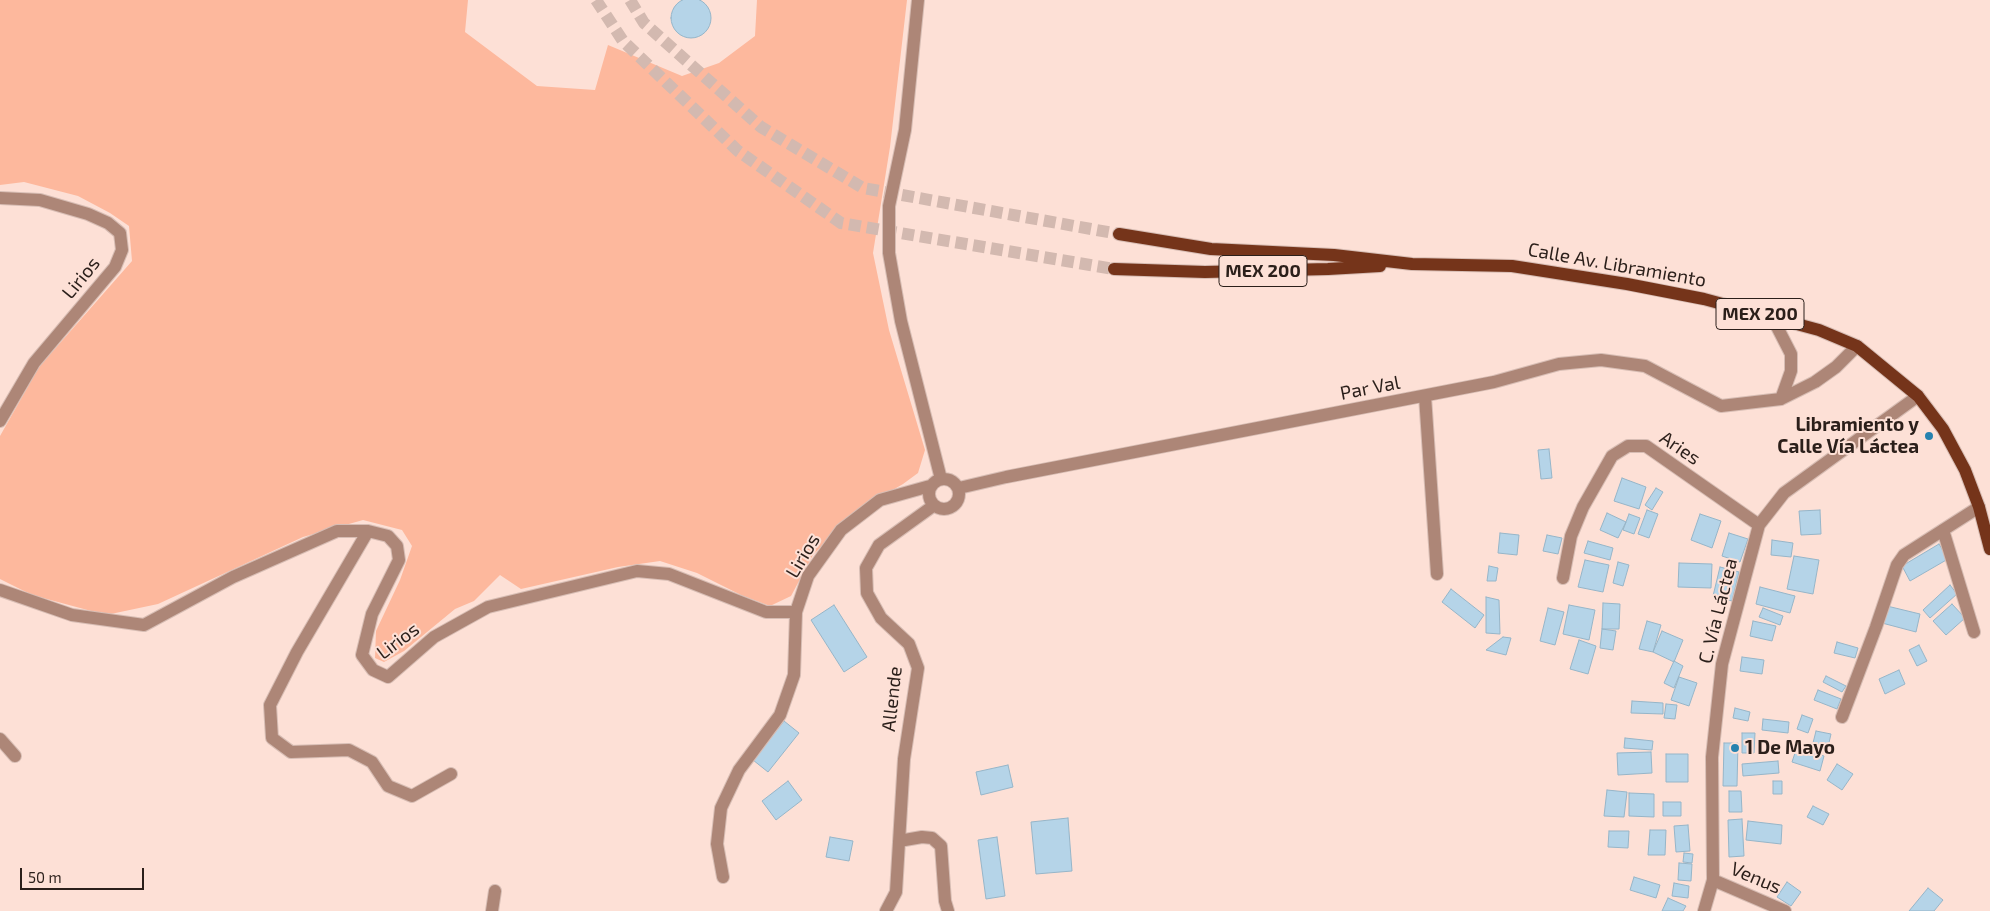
<!DOCTYPE html>
<meta charset="utf-8">
<style>
body{margin:0}
#map{position:relative;width:1990px;height:911px;overflow:hidden;background:#fde0d6;font-family:"Exo 2",sans-serif}
canvas{display:block}
.scale{position:absolute;left:20px;top:868px;width:124px;height:22px;box-sizing:border-box;border:2px solid #2b1f1a;border-top:0;padding-left:6px;font-size:15px;line-height:18px;white-space:nowrap;color:#2b1f1a;-webkit-text-stroke:4px #fde0d6;paint-order:stroke}
</style>
<div id="map">
<canvas width="1990" height="911"></canvas>
<div class="scale">50 m</div>
</div>
<script>
const ctx = document.querySelector('canvas').getContext('2d');
ctx.lineJoin = 'round';
function fillPath(path, color) { ctx.fillStyle = color; ctx.fill(path, 'evenodd'); }
const shape = rows => new Path2D(rows.map(r => 'M' + r).join(''));
function trace(path, color, width, dash) { ctx.strokeStyle = color; ctx.lineWidth = width; ctx.lineCap = dash ? 'butt' : 'round'; ctx.setLineDash(dash || []); ctx.stroke(path); }
function write(font, color, halo, rows, align = 'center') {
  ctx.font = font + ' "Exo 2",sans-serif'; ctx.lineWidth = 4; ctx.setLineDash([]); ctx.textBaseline = 'middle'; ctx.strokeStyle = halo; ctx.fillStyle = color; for (const [text, x, y, turn = 0] of rows) {
    ctx.save(); ctx.translate(x, y); ctx.rotate((+turn || 0) * Math.PI / 180); ctx.textAlign = isNaN(turn) ? turn : align; if (halo) ctx.strokeText(text, 0, 0); ctx.fillText(text, 0, 0); ctx.restore();
  }
}
fillPath(shape([
 [0,0,468,0,465,32,537,86,595,90,608,45,682,76,719,63,755,36,757,0,907,0,890,147,873,253,889,330,925,450,918,473,903,484,855,512,813,555,791,596,770,606,741,595,697,573,660,561,618,567,521,589,500,575,474,601,455,609,404,651,384,662,375,658,376,631,400,580,412,546,402,530,363,520,303,537,158,604,106,615,32,595,0,579,0,436,39,367,132,261,129,226,110,213,78,196,24,182,0,185]
]), '#fdb89d');
const building = shape([
 '671 18a20 20 0 1 1 40 0a20 20 0 1 1-40 0Z',
 [1549,449,1552,478,1541,479,1538,450,1549,449],
 [1622,478,1646,487,1639,509,1614,501,1622,478],
 [1656,488,1663,492,1652,510,1645,505,1656,488],
 [1647,510,1658,514,1649,538,1638,534,1647,510],
 [1820,510,1821,534,1801,535,1799,511,1820,510],
 [1607,513,1626,522,1618,538,1600,530,1607,513],
 [1629,514,1640,518,1634,534,1623,530,1629,514],
 [1700,514,1721,521,1712,548,1691,540,1700,514],
 [1500,533,1519,535,1517,555,1498,553,1500,533],
 [1729,533,1748,539,1740,562,1722,556,1729,533],
 [1547,535,1562,538,1558,554,1543,551,1547,535],
 [1772,540,1793,543,1791,557,1771,555,1772,540],
 [1588,541,1613,548,1610,560,1584,553,1588,541],
 [1939,544,1948,559,1910,581,1902,566,1939,544],
 [1794,556,1819,560,1813,594,1787,589,1794,556],
 [1585,560,1609,565,1603,592,1578,587,1585,560],
 [1618,562,1629,565,1623,586,1613,583,1618,562],
 [1679,563,1712,564,1711,588,1678,587,1679,563],
 [1489,566,1498,568,1496,581,1487,581,1489,566],
 [1720,567,1739,572,1732,601,1713,596,1720,567],
 [1950,585,1957,594,1930,618,1923,610,1950,585],
 [1760,587,1795,596,1790,613,1756,604,1760,587],
 [1451,589,1484,615,1475,628,1442,602,1451,589],
 [1486,597,1499,600,1500,634,1486,633,1486,597],
 [1603,603,1620,604,1619,629,1602,629,1603,603],
 [1952,604,1965,618,1946,635,1933,621,1952,604],
 [834,605,867,657,844,672,811,620,834,605],
 [1569,605,1595,610,1589,640,1563,634,1569,605],
 [1887,606,1920,614,1916,632,1882,623,1887,606],
 [1548,608,1564,612,1555,645,1540,641,1548,608],
 [1763,608,1783,616,1780,625,1759,617,1763,608],
 [1647,621,1661,625,1653,652,1639,649,1647,621],
 [1753,621,1776,626,1772,641,1750,636,1753,621],
 [1602,629,1616,631,1613,650,1600,648,1602,629],
 [1662,631,1683,640,1674,662,1653,652,1662,631],
 [1503,637,1511,638,1506,655,1486,650,1503,637],
 [1579,640,1596,646,1588,674,1570,669,1579,640],
 [1837,642,1858,648,1855,658,1834,653,1837,642],
 [1919,645,1927,661,1917,666,1909,650,1919,645],
 [1742,657,1764,660,1762,674,1740,671,1742,657],
 [1674,661,1683,666,1674,688,1664,683,1674,661],
 [1899,670,1905,684,1885,694,1879,679,1899,670],
 [1826,676,1846,686,1842,692,1823,682,1826,676],
 [1679,677,1697,683,1689,706,1671,700,1679,677],
 [1818,690,1841,699,1837,709,1814,700,1818,690],
 [1632,701,1663,703,1663,714,1631,713,1632,701],
 [1666,704,1677,705,1675,719,1664,718,1666,704],
 [1735,708,1750,712,1748,721,1733,718,1735,708],
 [1802,715,1813,719,1808,733,1797,729,1802,715],
 [1763,719,1789,722,1788,733,1762,730,1763,719],
 [784,721,799,733,768,772,753,760,784,721],
 [1816,731,1831,734,1828,747,1813,743,1816,731],
 [1742,733,1755,733,1754,753,1742,753,1742,733],
 [1625,738,1653,741,1652,750,1624,748,1625,738],
 [1724,743,1738,743,1737,786,1723,786,1724,743],
 [1797,747,1824,756,1820,771,1792,762,1797,747],
 [1651,752,1652,773,1618,775,1617,753,1651,752],
 [1666,754,1688,754,1688,782,1666,782,1666,754],
 [1778,761,1779,773,1743,776,1742,764,1778,761],
 [1837,764,1853,774,1842,790,1827,780,1837,764],
 [1008,765,1013,787,981,795,976,772,1008,765],
 [788,781,802,800,776,820,762,801,788,781],
 [1773,781,1782,781,1782,794,1773,794,1773,781],
 [1607,790,1627,792,1624,817,1604,816,1607,790],
 [1729,791,1741,791,1742,812,1729,812,1729,791],
 [1629,793,1654,794,1654,817,1629,816,1629,793],
 [1663,802,1681,802,1681,816,1663,816,1663,802],
 [1813,806,1829,814,1823,825,1807,817,1813,806],
 [1068,818,1072,871,1036,874,1031,822,1068,818],
 [1742,819,1744,856,1729,857,1728,820,1742,819],
 [1748,821,1782,825,1781,844,1746,840,1748,821],
 [1688,825,1690,851,1676,852,1674,826,1688,825],
 [1650,830,1666,830,1665,855,1648,855,1650,830],
 [1609,831,1629,831,1628,848,1608,847,1609,831],
 [830,837,853,841,849,861,826,857,830,837],
 [997,837,1005,896,986,899,978,840,997,837],
 [1684,853,1693,854,1692,863,1683,862,1684,853],
 [1679,863,1692,864,1691,881,1678,880,1679,863],
 [1634,877,1660,885,1656,898,1630,890,1634,877],
 [1787,882,1801,892,1791,906,1777,897,1787,882],
 [1674,883,1689,886,1688,898,1672,896,1674,883],
 [1928,888,1943,900,1934,911,1909,911,1928,888],
 [1668,898,1686,906,1683,911,1662,911,1668,898]
]);
fillPath(building, '#b5d4e8');
trace(building, '#96b5c8', 1);
trace(shape([
 [596,0,623,41,738,151,841,223,1114,269],
 [630,0,644,23,761,127,863,188,1119,234]
]), '#d3b9b0', 12, [12, 6]);
const minor = shape([
 [918,0,905,130,889,206,889,253,901,321,941,479],
 [0,198,40,200,88,214,108,223,120,233,122,250,115,267,34,363,0,421],
 [1772,317,1791,354,1791,371,1781,399],
 [1425,396,1437,574],
 '929 494a15 15 0 1 1 30 0a15 15 0 1 1-30 0Z',
 [959,488,1006,477,1494,382,1559,364,1601,360,1645,366,1721,406,1781,399,1815,382,1836,367,1857,346],
 [1943,530,1974,632],
 [368,531,297,652,270,705,272,738,291,752,349,750,372,762,388,786,412,796,451,774],
 [1563,578,1571,536,1583,507,1612,456,1628,446,1646,446,1759,525],
 [0,590,72,615,144,625,233,577,337,531,368,531,388,536,397,546,399,560,372,614,362,655,373,670,388,677,434,637,488,607,637,571,669,574,766,612,796,612,808,576,841,530,880,500,930,486],
 [1842,717,1876,627,1897,565,1904,555,1979,507],
 [0,739,15,756],
 [899,841,922,837,932,838,941,846,945,901,948,911],
 [723,877,717,844,721,808,739,770,780,715,794,675,796,612],
 [1713,880,1785,911],
 [492,911,495,891],
 [886,911,896,892,904,759,918,668,909,644,881,618,867,593,866,568,879,545,933,506],
 [1704,911,1713,880,1712,757,1722,664,1759,525,1784,493,1918,396]
]);
const major = shape([
 [1119,234,1211,249,1334,255,1412,264,1512,266,1627,284,1704,299,1819,330,1857,346,1918,396,1943,429,1965,470,1979,507,1990,549],
 [1114,269,1205,272,1328,269,1380,266]
]);
trace(minor, '#d7bdb4', 14);
trace(major, '#d7bdb4', 14);
trace(minor, '#ad8677', 12);
trace(major, '#75341a', 12);
for (const [x, y, r, color] of [
 [1929,436,5,"#2682af"],
 [1735,748,5,"#2682af"]
]) { const dot = new Path2D(); dot.arc(x, y, r, 0, 2 * Math.PI); ctx.fillStyle = color; ctx.fill(dot); trace(dot, '#fde0d6', 2); }
for (const [x, y, w] of [
 [1263,271,88],
 [1760,314,88]
]) { const box = new Path2D(); box.roundRect(x - w / 2, y - 15.5, w, 31, 4); ctx.fillStyle = '#fde0d6'; ctx.fill(box); trace(box, '#2b1f1a', 1); }
write('bold 18px', '#2b1f1a', null, [
 ["MEX 200",1263,271],
 ["MEX 200",1760,314]
]);
write('19px', '#2b1f1a', '#fde0d6', [
 ["Calle Av. Libramiento",1617,265,10],
 ["Lirios",81,278,-51],
 ["Par Val",1370,388,-11],
 ["Aries",1680,448,34],
 ["Lirios",803,556,-59],
 ["C. Vía Láctea",1718,611,-76],
 ["Lirios",398,641,-37],
 ["Allende",892,699,-84],
 ["Venus",1756,878,23]
]);
write('bold 19px', '#2b1f1a', '#fde0d6', [
 ["Libramiento y",1919,425],
 ["Calle Vía Láctea",1919,447],
 ["1 De Mayo",1745,748,"left"]
], 'right');
</script>
